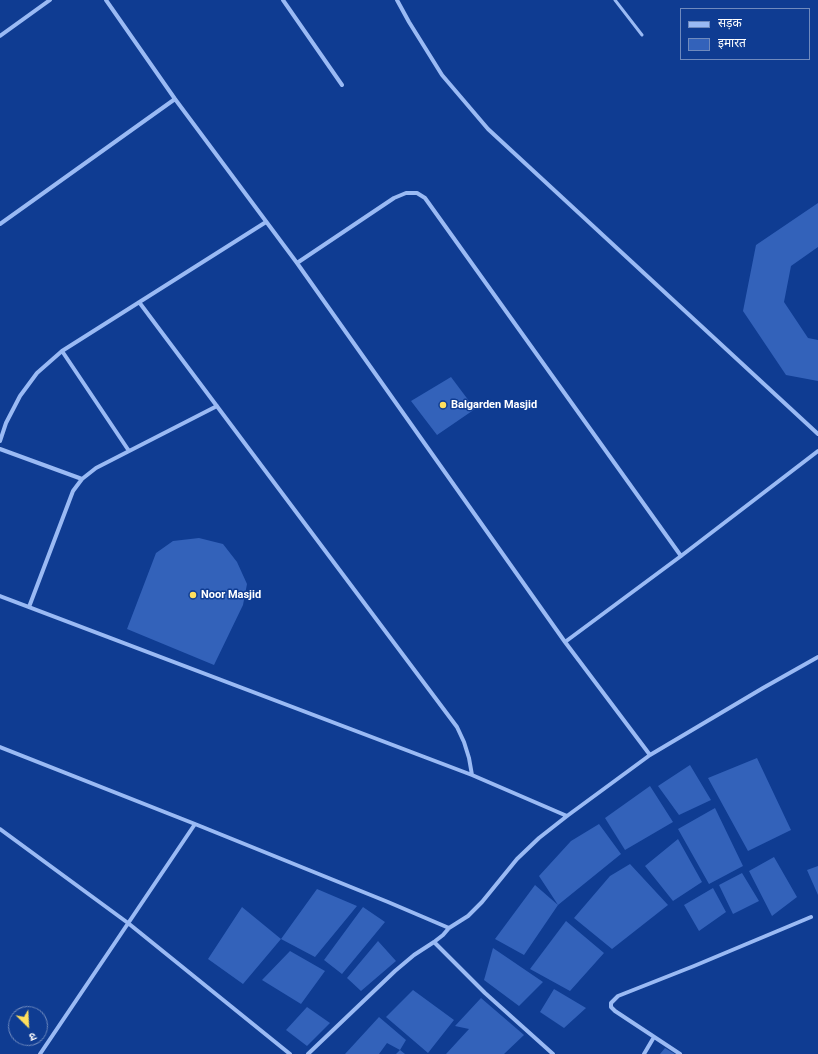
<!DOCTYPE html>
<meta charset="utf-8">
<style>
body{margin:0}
#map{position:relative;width:818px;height:1054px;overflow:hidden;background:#0f3c92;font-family:Roboto,"Noto Sans Devanagari",sans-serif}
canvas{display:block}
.legend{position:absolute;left:680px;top:8px;width:130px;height:52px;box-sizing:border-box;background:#0f3c92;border:1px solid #6f8abe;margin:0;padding:5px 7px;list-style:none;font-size:12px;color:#fff}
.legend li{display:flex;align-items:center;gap:8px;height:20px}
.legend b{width:20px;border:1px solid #6f8abe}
.north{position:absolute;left:8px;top:1006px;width:40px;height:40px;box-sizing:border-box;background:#0f3c92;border:1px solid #6f8abe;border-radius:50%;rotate:156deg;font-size:11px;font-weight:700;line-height:16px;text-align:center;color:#fff}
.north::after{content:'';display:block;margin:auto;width:14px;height:18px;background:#ffdf5d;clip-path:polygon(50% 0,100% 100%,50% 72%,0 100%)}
</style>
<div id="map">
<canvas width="818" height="1054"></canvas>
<ul class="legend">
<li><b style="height:5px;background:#9abaf4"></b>सड़क</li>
<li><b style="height:11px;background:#3362ba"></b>इमारत</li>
</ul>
<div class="north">उ</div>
</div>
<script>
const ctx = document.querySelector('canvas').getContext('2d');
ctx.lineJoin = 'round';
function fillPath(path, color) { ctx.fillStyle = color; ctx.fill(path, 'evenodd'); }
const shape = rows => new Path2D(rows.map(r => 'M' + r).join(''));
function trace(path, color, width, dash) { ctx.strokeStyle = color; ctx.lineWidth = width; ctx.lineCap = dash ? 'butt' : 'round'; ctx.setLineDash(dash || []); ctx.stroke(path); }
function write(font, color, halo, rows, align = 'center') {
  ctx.font = font + ' Roboto,sans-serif'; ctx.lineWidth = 3; ctx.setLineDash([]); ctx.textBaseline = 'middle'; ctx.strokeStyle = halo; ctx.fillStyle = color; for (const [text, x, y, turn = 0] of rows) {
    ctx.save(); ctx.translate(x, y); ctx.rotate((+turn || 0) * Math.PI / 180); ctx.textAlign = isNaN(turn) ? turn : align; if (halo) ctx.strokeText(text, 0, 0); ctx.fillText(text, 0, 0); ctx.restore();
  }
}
fillPath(shape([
 [818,203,818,247,791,266,784,302,808,338,818,340,818,381,786,375,743,311,756,245],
 [451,377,475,409,437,435,411,401],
 [199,538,223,544,237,562,247,584,243,605,214,665,127,629,156,553,173,541],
 [757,758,791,830,748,851,708,778],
 [690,765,711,800,679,815,658,786],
 [650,786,673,822,625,850,605,818],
 [715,808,743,866,709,884,678,829],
 [599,824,621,854,558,905,524,955,495,939,535,885,558,905,539,876,571,841],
 [678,839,702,882,673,901,645,866],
 [774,857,797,897,772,916,749,871],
 [630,864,668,905,612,949,574,918,610,876],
 [818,866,818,895,807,870],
 [742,873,759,901,733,914,719,885],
 [713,888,726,912,699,931,684,905],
 [317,889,357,906,315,957,281,939],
 [242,907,281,939,243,984,208,959],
 [363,907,385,922,342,974,324,960],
 [566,921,604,953,570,991,530,969],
 [378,941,396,961,361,991,347,978],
 [493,948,543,982,519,1006,484,980],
 [290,951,325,971,301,1004,262,980],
 [554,989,586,1008,564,1028,540,1012],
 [413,990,454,1020,428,1053,386,1017],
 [481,998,524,1035,504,1054,446,1054,469,1029,455,1026],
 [307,1007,330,1023,307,1046,286,1030],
 [379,1017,406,1040,400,1050,405,1054,396,1054,400,1050,387,1043,379,1054,345,1054],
 [665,1048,675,1054,660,1054]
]), '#3362ba');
trace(shape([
 [615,0,642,35]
]), '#9abaf4', 3);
trace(shape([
 [106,0,175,99,297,263,565,642,650,755],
 [283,0,342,85],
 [397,0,409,22,442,75,488,129,818,434],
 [0,36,50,0],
 [0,224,175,99],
 [297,263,394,198,406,193,417,193,425,198,681,556],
 [139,302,457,727,464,742,469,758,472,775],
 [62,351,129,451],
 [0,441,6,423,20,396,37,373,62,351,266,222],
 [0,449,82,479],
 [0,596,472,775,567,816],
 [29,607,73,491,82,479,96,468,217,406],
 [565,642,681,556,818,451],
 [0,747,195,824,388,902,449,928],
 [0,829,128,923,290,1054],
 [434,942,485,993,553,1054],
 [40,1054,195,824],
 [308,1054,395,971,414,955,434,942,443,935,449,928,468,916,482,902,517,859,539,838,567,816,650,755,763,688,818,657],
 [644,1054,654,1037],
 [680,1054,615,1011,611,1007,611,1003,618,996,694,966,811,917]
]), '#9abaf4', 4);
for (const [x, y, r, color] of [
 [443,405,4,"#ffdf5d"],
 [193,595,4,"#ffdf5d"]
]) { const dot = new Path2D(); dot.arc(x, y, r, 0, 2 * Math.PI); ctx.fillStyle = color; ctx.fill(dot); trace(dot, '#0f3c92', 1.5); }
write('bold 11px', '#fff', '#0f3c92', [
 ["Balgarden Masjid",451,405],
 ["Noor Masjid",201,595]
], 'left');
</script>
